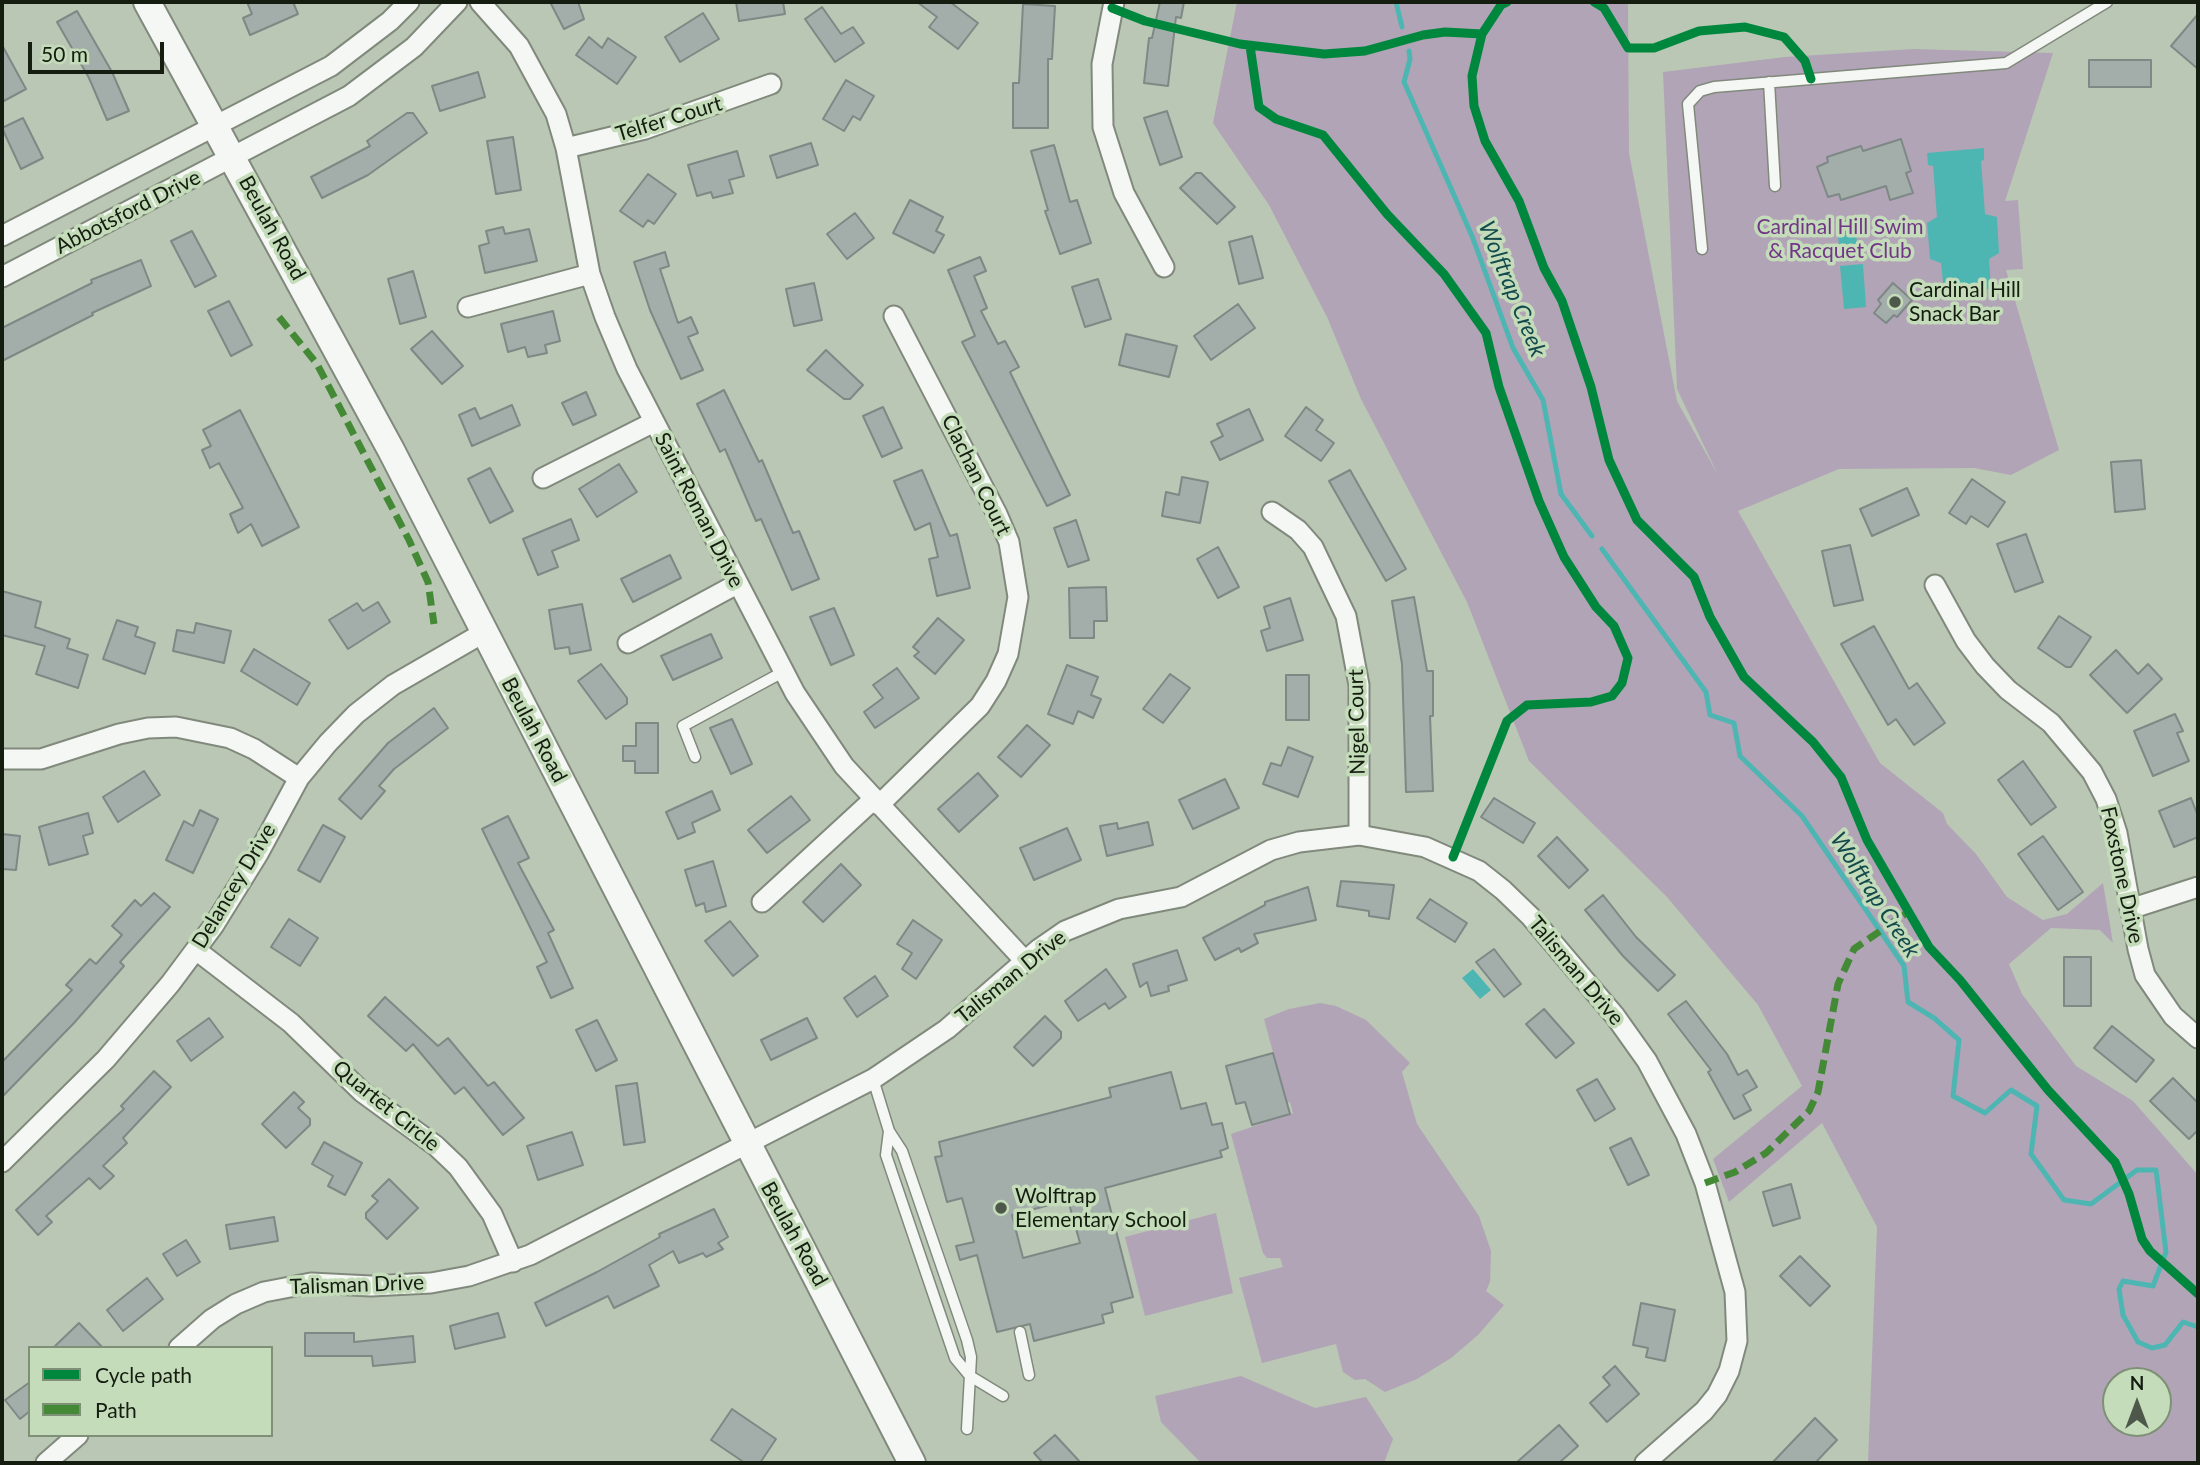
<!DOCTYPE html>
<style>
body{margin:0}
#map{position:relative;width:2200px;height:1465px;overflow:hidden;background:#bac7b5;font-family:Lato,sans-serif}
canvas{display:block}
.frame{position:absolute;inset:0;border:4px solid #141d10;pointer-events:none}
.legend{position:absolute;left:28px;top:1346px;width:245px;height:91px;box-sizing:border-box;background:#c4dcb9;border:2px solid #7e9075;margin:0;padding:9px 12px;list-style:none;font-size:21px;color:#141d10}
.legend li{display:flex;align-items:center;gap:14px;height:35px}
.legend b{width:35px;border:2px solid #7e9075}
.north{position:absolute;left:2102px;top:1367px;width:70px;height:70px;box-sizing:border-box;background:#c4dcb9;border:2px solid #7e9075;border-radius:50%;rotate:0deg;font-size:19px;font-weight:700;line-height:28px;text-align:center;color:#141d10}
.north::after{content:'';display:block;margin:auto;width:24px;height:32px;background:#4e584a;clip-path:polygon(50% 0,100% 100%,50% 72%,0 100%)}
.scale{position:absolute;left:28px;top:42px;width:136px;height:32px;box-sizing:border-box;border:4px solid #141d10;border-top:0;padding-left:9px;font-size:21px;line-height:24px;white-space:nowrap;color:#141d10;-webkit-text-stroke:5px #c4dcb9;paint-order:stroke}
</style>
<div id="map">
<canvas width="2200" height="1465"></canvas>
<div class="frame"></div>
<ul class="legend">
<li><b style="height:9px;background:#00873e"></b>Cycle path</li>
<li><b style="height:9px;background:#448a36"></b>Path</li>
</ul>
<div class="north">N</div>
<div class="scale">50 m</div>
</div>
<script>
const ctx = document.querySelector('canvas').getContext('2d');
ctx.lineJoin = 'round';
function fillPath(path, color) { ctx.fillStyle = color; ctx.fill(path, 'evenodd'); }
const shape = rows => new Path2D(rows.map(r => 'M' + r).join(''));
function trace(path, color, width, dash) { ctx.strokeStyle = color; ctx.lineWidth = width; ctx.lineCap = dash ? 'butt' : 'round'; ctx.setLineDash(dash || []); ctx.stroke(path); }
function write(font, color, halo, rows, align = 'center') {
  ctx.font = font + ' Lato,sans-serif'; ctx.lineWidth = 7; ctx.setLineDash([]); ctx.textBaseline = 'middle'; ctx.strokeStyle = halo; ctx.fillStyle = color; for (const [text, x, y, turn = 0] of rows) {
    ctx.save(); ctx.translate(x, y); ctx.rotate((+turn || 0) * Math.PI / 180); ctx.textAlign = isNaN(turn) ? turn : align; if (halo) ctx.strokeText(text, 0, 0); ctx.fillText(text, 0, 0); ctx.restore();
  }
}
fillPath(shape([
 [1237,2,1628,2,1629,153,1677,401,1718,475,1677,389,1663,72,1785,57,1914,49,2053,53,2005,201,2018,200,2023,269,2006,270,2059,450,2011,475,1974,468,1839,469,1738,511,1880,763,1943,813,1947,824,1976,854,2007,897,2043,920,2067,914,2103,883,2113,943,2100,930,2051,928,2009,964,2022,994,2076,1066,2133,1101,2198,1175,2198,1463,1868,1463,1877,1227,1822,1123,1729,1202,1713,1159,1802,1086,1758,1005,1667,897,1529,761,1467,602,1361,399,1327,317,1269,205,1213,123],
 [2116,1381,2158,1381,2158,1423,2116,1423],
 [1320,1003,1336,1006,1366,1020,1410,1063,1402,1072,1417,1124,1479,1216,1491,1251,1490,1282,1486,1291,1504,1305,1478,1335,1451,1358,1417,1379,1385,1392,1365,1379,1355,1380,1343,1372,1336,1344,1262,1363,1239,1278,1283,1267,1280,1258,1267,1258,1263,1253,1231,1134,1293,1113,1290,1102,1276,1106,1283,1089,1264,1019,1289,1009],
 [1216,1213,1233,1293,1145,1316,1125,1237],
 [1241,1376,1315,1408,1366,1397,1393,1439,1384,1463,1201,1463,1161,1422,1155,1396]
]), '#b1a4b6');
fillPath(shape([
 [1984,148,1984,160,1981,161,1985,214,1997,217,1999,253,1989,259,1991,289,1944,293,1941,263,1930,259,1927,223,1937,217,1933,166,1928,165,1927,153],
 [1855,219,1857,245,1839,247,1837,221],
 [1863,264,1866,307,1844,309,1840,266],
 [1473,969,1491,990,1480,999,1462,978]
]), '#4eb6b2');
trace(shape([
 [1396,2,1402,27],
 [1409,51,1410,59,1404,82,1472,236,1513,348,1543,400,1561,494,1592,536],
 [1602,549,1706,692,1710,715,1734,723,1740,756,1802,816,1904,966,1908,1002,1934,1018,1959,1040,1953,1096,1985,1113,2011,1090,2037,1106,2031,1154,2064,1200,2091,1204,2137,1170,2156,1170,2166,1252,2153,1286,2123,1281,2119,1289,2123,1315,2138,1342,2152,1348,2165,1345,2183,1322,2198,1327]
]), '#4eb6b2', 5);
const building = shape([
 [247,2,293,2,298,14,250,35,243,18,252,14,247,2],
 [550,2,578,2,584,19,564,29,550,2],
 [736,2,783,2,785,14,739,21,736,2],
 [917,2,950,2,978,23,958,49,929,27,937,17,917,2],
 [1160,2,1184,2,1181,18,1176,17,1168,86,1144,83,1149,38,1152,38,1160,2],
 [1023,4,1055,6,1052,59,1048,59,1048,128,1013,128,1013,83,1019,83,1023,4],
 [822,7,841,34,853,27,864,43,835,62,805,19,822,7],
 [77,11,112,72,129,111,107,120,89,78,57,22,77,11],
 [703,13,719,39,680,62,665,37,703,13],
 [2198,14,2198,69,2171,46,2198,14],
 [589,37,602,48,608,38,636,57,617,84,576,55,589,37],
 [2,45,26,89,2,102,2,45],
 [2089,60,2151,60,2151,87,2089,87,2089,60],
 [478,72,485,97,440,111,432,86,478,72],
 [846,80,874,96,860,120,853,116,844,131,823,119,846,80],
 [1167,111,1182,157,1160,165,1144,118,1167,111],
 [407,113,413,113,427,133,368,175,322,198,311,177,370,146,367,141,407,113],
 [23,118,43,158,21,169,2,128,23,118],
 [513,137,521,190,496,194,487,141,513,137],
 [1901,139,1911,171,1906,173,1913,193,1890,200,1886,186,1841,200,1839,194,1828,197,1817,167,1828,162,1827,157,1861,146,1863,151,1901,139],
 [811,143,818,165,777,178,770,156,811,143],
 [1054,145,1070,202,1077,200,1091,243,1060,254,1045,211,1048,210,1031,151,1054,145],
 [737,151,744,176,729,180,733,193,713,198,711,192,697,196,688,165,737,151],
 [1196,173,1201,173,1235,207,1217,224,1180,188,1196,173],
 [648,174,676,194,654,224,648,220,643,227,620,211,648,174],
 [910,200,943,217,936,231,944,235,934,253,893,233,910,200],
 [855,213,874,238,847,259,827,234,855,213],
 [503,227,505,234,529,229,537,261,485,273,479,246,489,243,486,231,503,227],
 [192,231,216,276,195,287,171,241,192,231],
 [1252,236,1263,278,1239,284,1229,242,1252,236],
 [665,252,669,266,660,269,678,323,691,317,698,333,688,337,703,370,681,379,650,310,634,262,665,252],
 [980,257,986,271,974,276,987,308,981,311,998,344,1005,341,1019,367,1010,372,1070,495,1047,506,962,342,975,336,948,270,980,257],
 [141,260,151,286,92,313,93,315,2,361,2,328,92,283,91,280,141,260],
 [413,271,426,317,400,324,388,279,413,271],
 [1098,279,1111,319,1085,327,1072,287,1098,279],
 [814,283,822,320,794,326,786,289,814,283],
 [1893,283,1912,300,1897,317,1894,315,1886,323,1874,313,1881,304,1878,300,1893,283],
 [229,301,252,345,231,356,208,311,229,301],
 [1238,304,1255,328,1211,360,1194,336,1238,304],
 [553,311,560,341,545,345,547,353,528,357,525,347,508,352,501,324,553,311],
 [432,331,463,366,442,384,411,349,432,331],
 [1126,334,1177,346,1169,377,1119,365,1126,334],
 [826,350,863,385,850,399,844,399,807,370,826,350],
 [724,390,759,462,762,460,793,533,799,531,819,579,792,590,761,519,756,521,725,449,720,452,697,404,724,390],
 [586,392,596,415,573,425,562,403,586,392],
 [512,405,520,425,472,446,459,415,475,408,480,419,512,405],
 [883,407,902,448,882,457,863,416,883,407],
 [1306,407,1323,420,1316,430,1334,443,1321,461,1285,436,1306,407],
 [1249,409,1263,440,1220,460,1211,442,1223,436,1217,424,1249,409],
 [240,410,299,527,262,546,251,524,238,533,230,514,243,508,219,463,210,468,202,450,211,446,203,430,240,410],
 [2141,460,2145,509,2115,512,2111,462,2141,460],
 [619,464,637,492,597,517,579,489,619,464],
 [490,468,513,511,490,523,468,479,490,468],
 [922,470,950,536,957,534,970,588,937,596,929,559,938,557,930,523,915,530,894,481,922,470],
 [1350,470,1406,569,1386,581,1329,481,1350,470],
 [1182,477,1208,482,1200,523,1162,516,1166,492,1179,495,1182,477],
 [1972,479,2005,502,1988,527,1971,516,1966,524,1949,513,1972,479],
 [1907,488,1919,515,1872,536,1860,509,1907,488],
 [571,519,579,540,552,551,558,567,538,575,523,539,571,519],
 [1076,520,1089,560,1068,567,1054,528,1076,520],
 [2026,534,2043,582,2015,592,1997,544,2026,534],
 [1850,545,1863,600,1834,606,1822,551,1850,545],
 [1218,547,1239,587,1218,598,1197,559,1218,547],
 [670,555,681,578,633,602,621,579,670,555],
 [1106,587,1107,621,1094,621,1094,638,1070,638,1069,588,1106,587],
 [2,591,41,602,35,627,70,639,67,648,88,655,78,688,36,674,45,646,2,635,2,591],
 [1414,597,1427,671,1433,671,1433,716,1430,716,1433,791,1406,792,1402,664,1392,601,1414,597],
 [1290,598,1303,640,1267,651,1261,631,1270,628,1264,607,1290,598],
 [378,602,390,622,348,649,329,620,357,603,363,611,378,602],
 [582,604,591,650,570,654,569,647,555,649,549,610,582,604],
 [834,608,854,655,831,665,810,617,834,608],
 [2059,616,2091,637,2071,667,2066,667,2038,648,2059,616],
 [938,618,964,640,935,674,914,656,919,652,913,647,938,618],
 [117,620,138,627,135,636,155,643,145,674,103,659,117,620],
 [196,623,231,631,224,663,173,651,177,630,194,633,196,623],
 [1874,626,1909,689,1917,683,1945,723,1914,745,1896,719,1888,725,1841,644,1874,626],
 [711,634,722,658,673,680,661,656,711,634],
 [254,649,310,683,297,705,241,671,254,649],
 [2116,650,2138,674,2148,664,2162,679,2127,713,2090,675,2116,650],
 [601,664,627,698,627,704,606,719,578,681,601,664],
 [1067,665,1098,677,1091,695,1101,699,1093,718,1078,711,1073,724,1048,714,1067,665],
 [897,668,919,698,875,728,864,712,883,698,873,685,897,668],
 [1170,674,1190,688,1163,723,1143,709,1170,674],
 [1286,675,1309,675,1309,720,1286,720,1286,675],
 [434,708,448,728,394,769,379,786,385,791,361,819,339,799,388,743,434,708],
 [2175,714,2183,731,2177,733,2189,761,2153,776,2134,731,2175,714],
 [732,719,752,764,731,774,710,728,732,719],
 [636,723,658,723,658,773,635,773,635,761,623,761,623,746,636,746,636,723],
 [1027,725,1050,745,1021,777,998,757,1027,725],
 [1288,747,1313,757,1298,797,1263,784,1271,763,1281,766,1288,747],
 [2023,761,2056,807,2031,825,1998,780,2023,761],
 [144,771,160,795,118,822,103,797,144,771],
 [978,773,998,796,959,832,938,809,978,773],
 [1225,779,1239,808,1193,829,1179,800,1225,779],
 [712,791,720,810,692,823,695,832,678,839,666,812,712,791],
 [791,796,810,820,767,853,748,830,791,796],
 [1494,798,1535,823,1523,843,1481,817,1494,798],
 [2191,798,2198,816,2198,837,2174,847,2159,811,2191,798],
 [200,810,218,819,193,873,166,860,184,821,193,826,200,810],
 [88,813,93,833,83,836,88,854,49,865,39,827,88,813],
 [508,816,529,858,518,863,554,930,548,933,573,988,551,998,537,967,547,962,482,829,508,816],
 [1148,822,1153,845,1107,856,1100,826,1117,823,1118,829,1148,822],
 [323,825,345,837,320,882,298,870,323,825],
 [1067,828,1081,860,1034,880,1020,848,1067,828],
 [2,834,20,836,16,870,2,869,2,834],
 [2043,836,2083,892,2058,910,2018,854,2043,836],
 [1557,837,1588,870,1569,888,1538,856,1557,837],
 [713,861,726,906,706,912,704,903,696,906,685,870,713,861],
 [841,864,861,885,823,922,803,902,841,864],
 [1341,881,1394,885,1389,919,1369,916,1369,911,1337,906,1341,881],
 [1308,887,1316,920,1254,934,1258,943,1241,952,1239,948,1215,960,1203,938,1265,905,1265,902,1308,887],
 [154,893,170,907,120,962,124,966,74,1023,2,1097,2,1062,72,990,66,985,90,959,96,964,122,935,112,926,135,900,141,906,154,893],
 [1603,895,1636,937,1675,975,1658,991,1623,956,1585,910,1603,895],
 [1430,899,1467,923,1455,942,1417,918,1430,899],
 [289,919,318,938,300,966,271,947,289,919],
 [913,920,942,940,916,979,902,969,912,953,897,944,913,920],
 [730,921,758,956,733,976,705,941,730,921],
 [1494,949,1521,984,1504,997,1476,962,1494,949],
 [1177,950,1187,980,1168,986,1169,991,1151,996,1147,982,1140,987,1133,964,1177,950],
 [2064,957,2091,957,2091,1006,2064,1006,2064,957],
 [1106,969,1126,997,1109,1009,1105,1003,1078,1021,1065,1001,1106,969],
 [875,976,888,996,857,1017,844,998,875,976],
 [385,997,438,1046,448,1038,488,1086,494,1082,524,1118,503,1135,464,1087,455,1094,413,1044,406,1051,368,1016,385,997],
 [1686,1001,1727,1054,1738,1075,1747,1070,1757,1087,1743,1095,1751,1110,1734,1119,1708,1072,1711,1070,1668,1014,1686,1001],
 [1544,1009,1574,1043,1556,1058,1526,1024,1544,1009],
 [1045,1016,1061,1032,1061,1038,1033,1066,1014,1047,1045,1016],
 [209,1018,223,1037,191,1061,177,1041,209,1018],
 [807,1018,817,1038,771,1060,761,1040,807,1018],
 [597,1020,617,1060,596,1071,576,1030,597,1020],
 [2112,1026,2154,1060,2136,1082,2094,1048,2112,1026],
 [1273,1053,1290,1114,1252,1125,1245,1102,1236,1104,1226,1066,1273,1053],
 [154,1071,171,1087,123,1138,127,1143,103,1166,114,1176,100,1189,89,1178,46,1216,52,1222,38,1235,16,1210,124,1109,121,1106,154,1071],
 [1171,1072,1181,1109,1206,1103,1212,1125,1222,1123,1228,1148,1220,1151,1222,1157,1105,1188,1133,1297,1111,1303,1113,1312,1102,1315,1104,1323,1034,1341,1030,1324,997,1332,977,1255,960,1260,956,1246,974,1242,962,1198,947,1202,935,1157,942,1156,939,1142,1111,1097,1109,1088,1171,1072],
 [1068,1200,1080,1243,1023,1258,1012,1215,1068,1200],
 [2173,1078,2198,1103,2198,1130,2189,1139,2150,1101,2173,1078],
 [1597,1079,1615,1109,1595,1121,1577,1090,1597,1079],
 [637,1083,645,1142,624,1145,616,1086,637,1083],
 [294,1092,304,1102,298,1108,310,1119,310,1125,286,1148,262,1124,294,1092],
 [572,1132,583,1165,538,1180,527,1146,572,1132],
 [1631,1138,1649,1175,1628,1185,1610,1148,1631,1138],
 [324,1142,362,1163,345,1195,328,1186,333,1176,312,1164,324,1142],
 [389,1179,418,1208,387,1239,366,1218,366,1213,378,1201,372,1196,389,1179],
 [1791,1184,1800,1218,1773,1226,1763,1192,1791,1184],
 [714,1209,728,1237,718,1243,723,1249,706,1257,703,1253,679,1263,673,1251,649,1265,659,1286,614,1308,608,1296,546,1326,535,1303,597,1272,660,1237,659,1234,714,1209],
 [274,1217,278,1241,230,1249,226,1225,274,1217],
 [186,1240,200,1262,177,1276,163,1254,186,1240],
 [1800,1256,1830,1286,1810,1306,1780,1276,1800,1256],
 [147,1278,163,1299,123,1331,107,1310,147,1278],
 [1641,1303,1675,1310,1665,1361,1646,1357,1648,1348,1633,1345,1641,1303],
 [498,1313,505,1337,455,1349,450,1326,498,1313],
 [79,1323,103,1348,53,1348,79,1323],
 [305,1333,354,1333,354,1342,413,1336,415,1362,373,1366,372,1356,305,1356,305,1333],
 [1615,1366,1639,1394,1607,1422,1590,1403,1610,1385,1603,1377,1615,1366],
 [30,1382,30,1411,20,1419,5,1400,30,1382],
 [732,1409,776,1439,760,1463,745,1463,711,1440,732,1409],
 [1815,1418,1837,1440,1815,1463,1772,1463,1815,1418],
 [1559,1425,1578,1446,1559,1463,1516,1463,1559,1425],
 [1055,1435,1081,1463,1043,1463,1034,1453,1055,1435]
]);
fillPath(building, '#a3aeab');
trace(building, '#7e8885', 2);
const service = shape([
 [1769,82,1775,186],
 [1702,249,1688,104,1700,91,1714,87,2006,63,2107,2],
 [695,757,683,726,783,672],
 [873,1079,889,1131,902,1151,967,1340,971,1357,967,1429],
 [889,1131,886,1155,955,1358,970,1376,1003,1396],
 [1020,1332,1029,1375]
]);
const minor = shape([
 [480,2,519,46,556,114,566,148,590,274,605,317,627,369,795,693,844,766,1025,961],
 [1114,2,1102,64,1103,127,1124,193,1164,267],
 [566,148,645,129,771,84],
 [2,236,331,66,390,21,409,2],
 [2,277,349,96,414,47,457,2],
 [468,307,590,274],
 [543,478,654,422],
 [1272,512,1298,530,1313,547,1346,616,1359,685,1359,835],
 [1935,585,1966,641,1985,666,2008,690,2051,723,2092,772,2106,799,2117,833,2138,949,2145,975,2173,1016,2198,1038],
 [628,643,737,584],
 [2,759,41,759,119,734,148,728,176,727,230,738,254,749,299,778],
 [879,805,980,706,996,681,1008,654,1018,597,1009,542,997,514,894,316],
 [762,902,874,799],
 [2130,909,2198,887],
 [196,950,291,1023,362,1092,436,1146,458,1167,492,1214,513,1262],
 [2,1162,106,1059,170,984,214,925,258,854,299,778,328,743,356,714,393,685,483,633],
 [179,1348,212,1319,236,1304,264,1292,311,1283,371,1286,431,1283,469,1276,530,1255,873,1079,947,1029,1039,949,1065,931,1119,909,1181,897,1271,850,1299,842,1359,835,1425,847,1479,871,1503,890,1531,917,1615,1016,1647,1061,1686,1134,1705,1183,1735,1292,1737,1341,1729,1371,1717,1395,1704,1411,1645,1463],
 [46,1463,78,1435]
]);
const secondary = shape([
 [147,2,391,450,912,1463]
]);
trace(service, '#80897c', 13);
trace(minor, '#80897c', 23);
trace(secondary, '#80897c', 30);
trace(service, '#f5f7f4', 10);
trace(minor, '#f5f7f4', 19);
trace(secondary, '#f5f7f4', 26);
trace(shape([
 [279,317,317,364,409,540,428,582,434,624],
 [1705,1183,1735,1172,1766,1153,1809,1111,1818,1092,1838,984,1854,949,1908,912]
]), '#448a36', 7, [14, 7]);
trace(shape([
 [1507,2,1501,5,1482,34,1472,76,1474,106,1485,141,1519,201,1544,268,1562,301,1591,387,1609,460,1637,520,1694,577,1710,617,1744,677,1813,742,1841,777,1867,840,1929,947,1960,980,2048,1090,2115,1162,2129,1194,2142,1239,2150,1251,2198,1294],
 [1594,2,1604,8,1628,48,1654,48,1699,31,1745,27,1784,37,1805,61,1811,79],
 [1112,8,1145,21,1240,44,1324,54,1365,51,1423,35,1445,32,1482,34],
 [1250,46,1259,107,1276,119,1323,135,1387,214,1444,274,1486,333,1499,387,1539,501,1564,557,1596,607,1614,626,1628,658,1622,683,1612,696,1591,702,1527,705,1507,721,1453,857]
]), '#00873e', 9);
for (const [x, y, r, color] of [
 [1895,302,7,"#4e584a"],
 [1001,1208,7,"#4e584a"]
]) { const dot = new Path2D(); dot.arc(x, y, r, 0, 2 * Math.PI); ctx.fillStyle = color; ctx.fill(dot); trace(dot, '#c4dcb9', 2.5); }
write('21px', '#141d10', '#c4dcb9', [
 ["Telfer Court",669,119,-17],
 ["Abbotsford Drive",128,212,-27],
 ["Beulah Road",272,228,61],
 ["Clachan Court",976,475,64],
 ["Saint Roman Drive",699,510,63],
 ["Nigel Court",1357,722,-91],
 ["Beulah Road",534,730,62],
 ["Foxstone Drive",2122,875,78],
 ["Delancey Drive",234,886,-59],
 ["Talisman Drive",1576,971,50],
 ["Talisman Drive",1011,977,-39],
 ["Quartet Circle",386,1106,39],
 ["Beulah Road",794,1234,61],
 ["Talisman Drive",357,1285,-2]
]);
write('21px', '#723689', '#c4dcb9', [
 ["Cardinal Hill Swim",1840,227],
 ["& Racquet Club",1840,251]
]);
write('21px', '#141d10', '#c4dcb9', [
 ["Cardinal Hill",1909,290],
 ["Snack Bar",1909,314],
 ["Wolftrap",1015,1196],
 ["Elementary School",1015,1220]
], 'left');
write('italic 23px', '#134b4c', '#c4dcb9', [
 ["Wolftrap Creek",1512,289,68],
 ["Wolftrap Creek",1875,895,57]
]);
</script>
